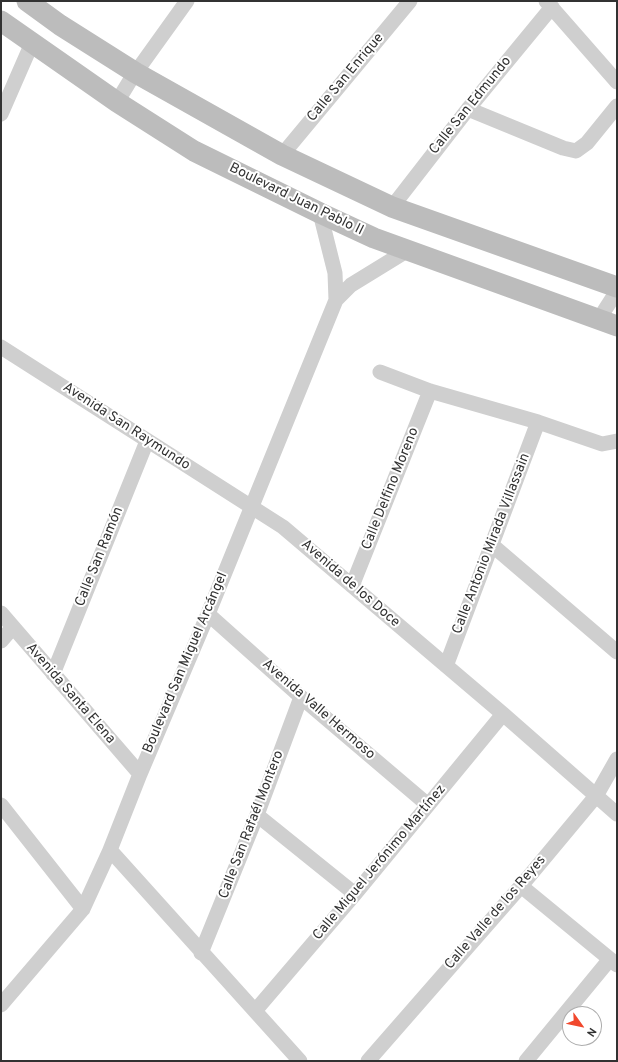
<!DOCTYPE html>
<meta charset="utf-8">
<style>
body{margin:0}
#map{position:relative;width:618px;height:1062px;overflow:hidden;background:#fff;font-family:Overpass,sans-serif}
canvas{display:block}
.frame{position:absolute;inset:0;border:2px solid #323232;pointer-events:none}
.north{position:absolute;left:562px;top:1006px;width:40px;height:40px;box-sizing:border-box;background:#fff;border:1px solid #adadad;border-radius:50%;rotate:123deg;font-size:11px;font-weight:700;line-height:16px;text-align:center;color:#323232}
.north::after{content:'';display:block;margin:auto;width:14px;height:18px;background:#f1482d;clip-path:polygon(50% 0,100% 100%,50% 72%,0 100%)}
</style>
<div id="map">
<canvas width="618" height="1062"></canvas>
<div class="frame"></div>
<div class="north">N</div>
</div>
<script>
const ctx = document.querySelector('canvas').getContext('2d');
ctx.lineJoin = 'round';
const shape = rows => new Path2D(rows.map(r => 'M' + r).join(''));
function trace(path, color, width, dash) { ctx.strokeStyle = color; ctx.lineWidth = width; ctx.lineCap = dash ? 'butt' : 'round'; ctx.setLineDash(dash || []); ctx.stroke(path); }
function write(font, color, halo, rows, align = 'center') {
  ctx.font = font + ' Overpass,sans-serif'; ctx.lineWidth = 4; ctx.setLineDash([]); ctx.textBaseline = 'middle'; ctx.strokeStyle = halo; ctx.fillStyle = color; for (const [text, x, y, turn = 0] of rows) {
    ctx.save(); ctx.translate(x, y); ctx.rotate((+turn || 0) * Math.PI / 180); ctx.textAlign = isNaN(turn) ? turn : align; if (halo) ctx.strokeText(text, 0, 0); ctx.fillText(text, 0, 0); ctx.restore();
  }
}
trace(shape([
 [546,1,617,82],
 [117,102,131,79,187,1],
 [468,109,563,148,576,151,587,143,617,106],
 [1,114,32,43],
 [282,155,410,1],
 [392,207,468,109,552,7],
 [320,213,335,273,336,300],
 [599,319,617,291],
 [1,347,283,527,503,714,617,814],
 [380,372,430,391,538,422,602,444,617,441],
 [492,545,617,652],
 [352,586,430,391],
 [1,613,140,774],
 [208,614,301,697,428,805],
 [1,641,13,627],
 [446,666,538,422],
 [53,674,147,441],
 [1,805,83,909],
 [257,815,355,894],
 [110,850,300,1061],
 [521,886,617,965],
 [201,953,257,815,301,697],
 [1,1005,83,909,110,850,140,774,208,614,336,300,351,285,408,250],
 [255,1011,355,894,503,714],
 [368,1061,521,886,596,796,617,759],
 [526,1061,610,959]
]), '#cfcfcf', 15);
trace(shape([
 [27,1,60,25,136,73,282,155,392,207,617,287],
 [1,21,117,102,194,151,320,213,374,238,617,326]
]), '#bcbcbc', 21);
write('14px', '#323232', '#fff', [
 ["Calle San Enrique",346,78,-50],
 ["Calle San Edmundo",471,106,-51],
 ["Boulevard Juan Pablo II",296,200,26],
 ["Avenida San Raymundo",126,427,33],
 ["Calle Delfino Moreno",391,489,-68],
 ["Calle Antonio Mirada Villassain",492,544,-69],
 ["Calle San Ramón",100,557,-68],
 ["Avenida de los Doce",350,584,41],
 ["Boulevard San Miguel Arcángel",186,663,-67],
 ["Avenida Santa Elena",70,694,49],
 ["Avenida Valle Hermoso",318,710,41],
 ["Calle San Rafaél Montero",252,825,-69],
 ["Calle Miguel Jerónimo Martínez",380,863,-50],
 ["Calle Valle de los Reyes",496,913,-49]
]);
</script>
